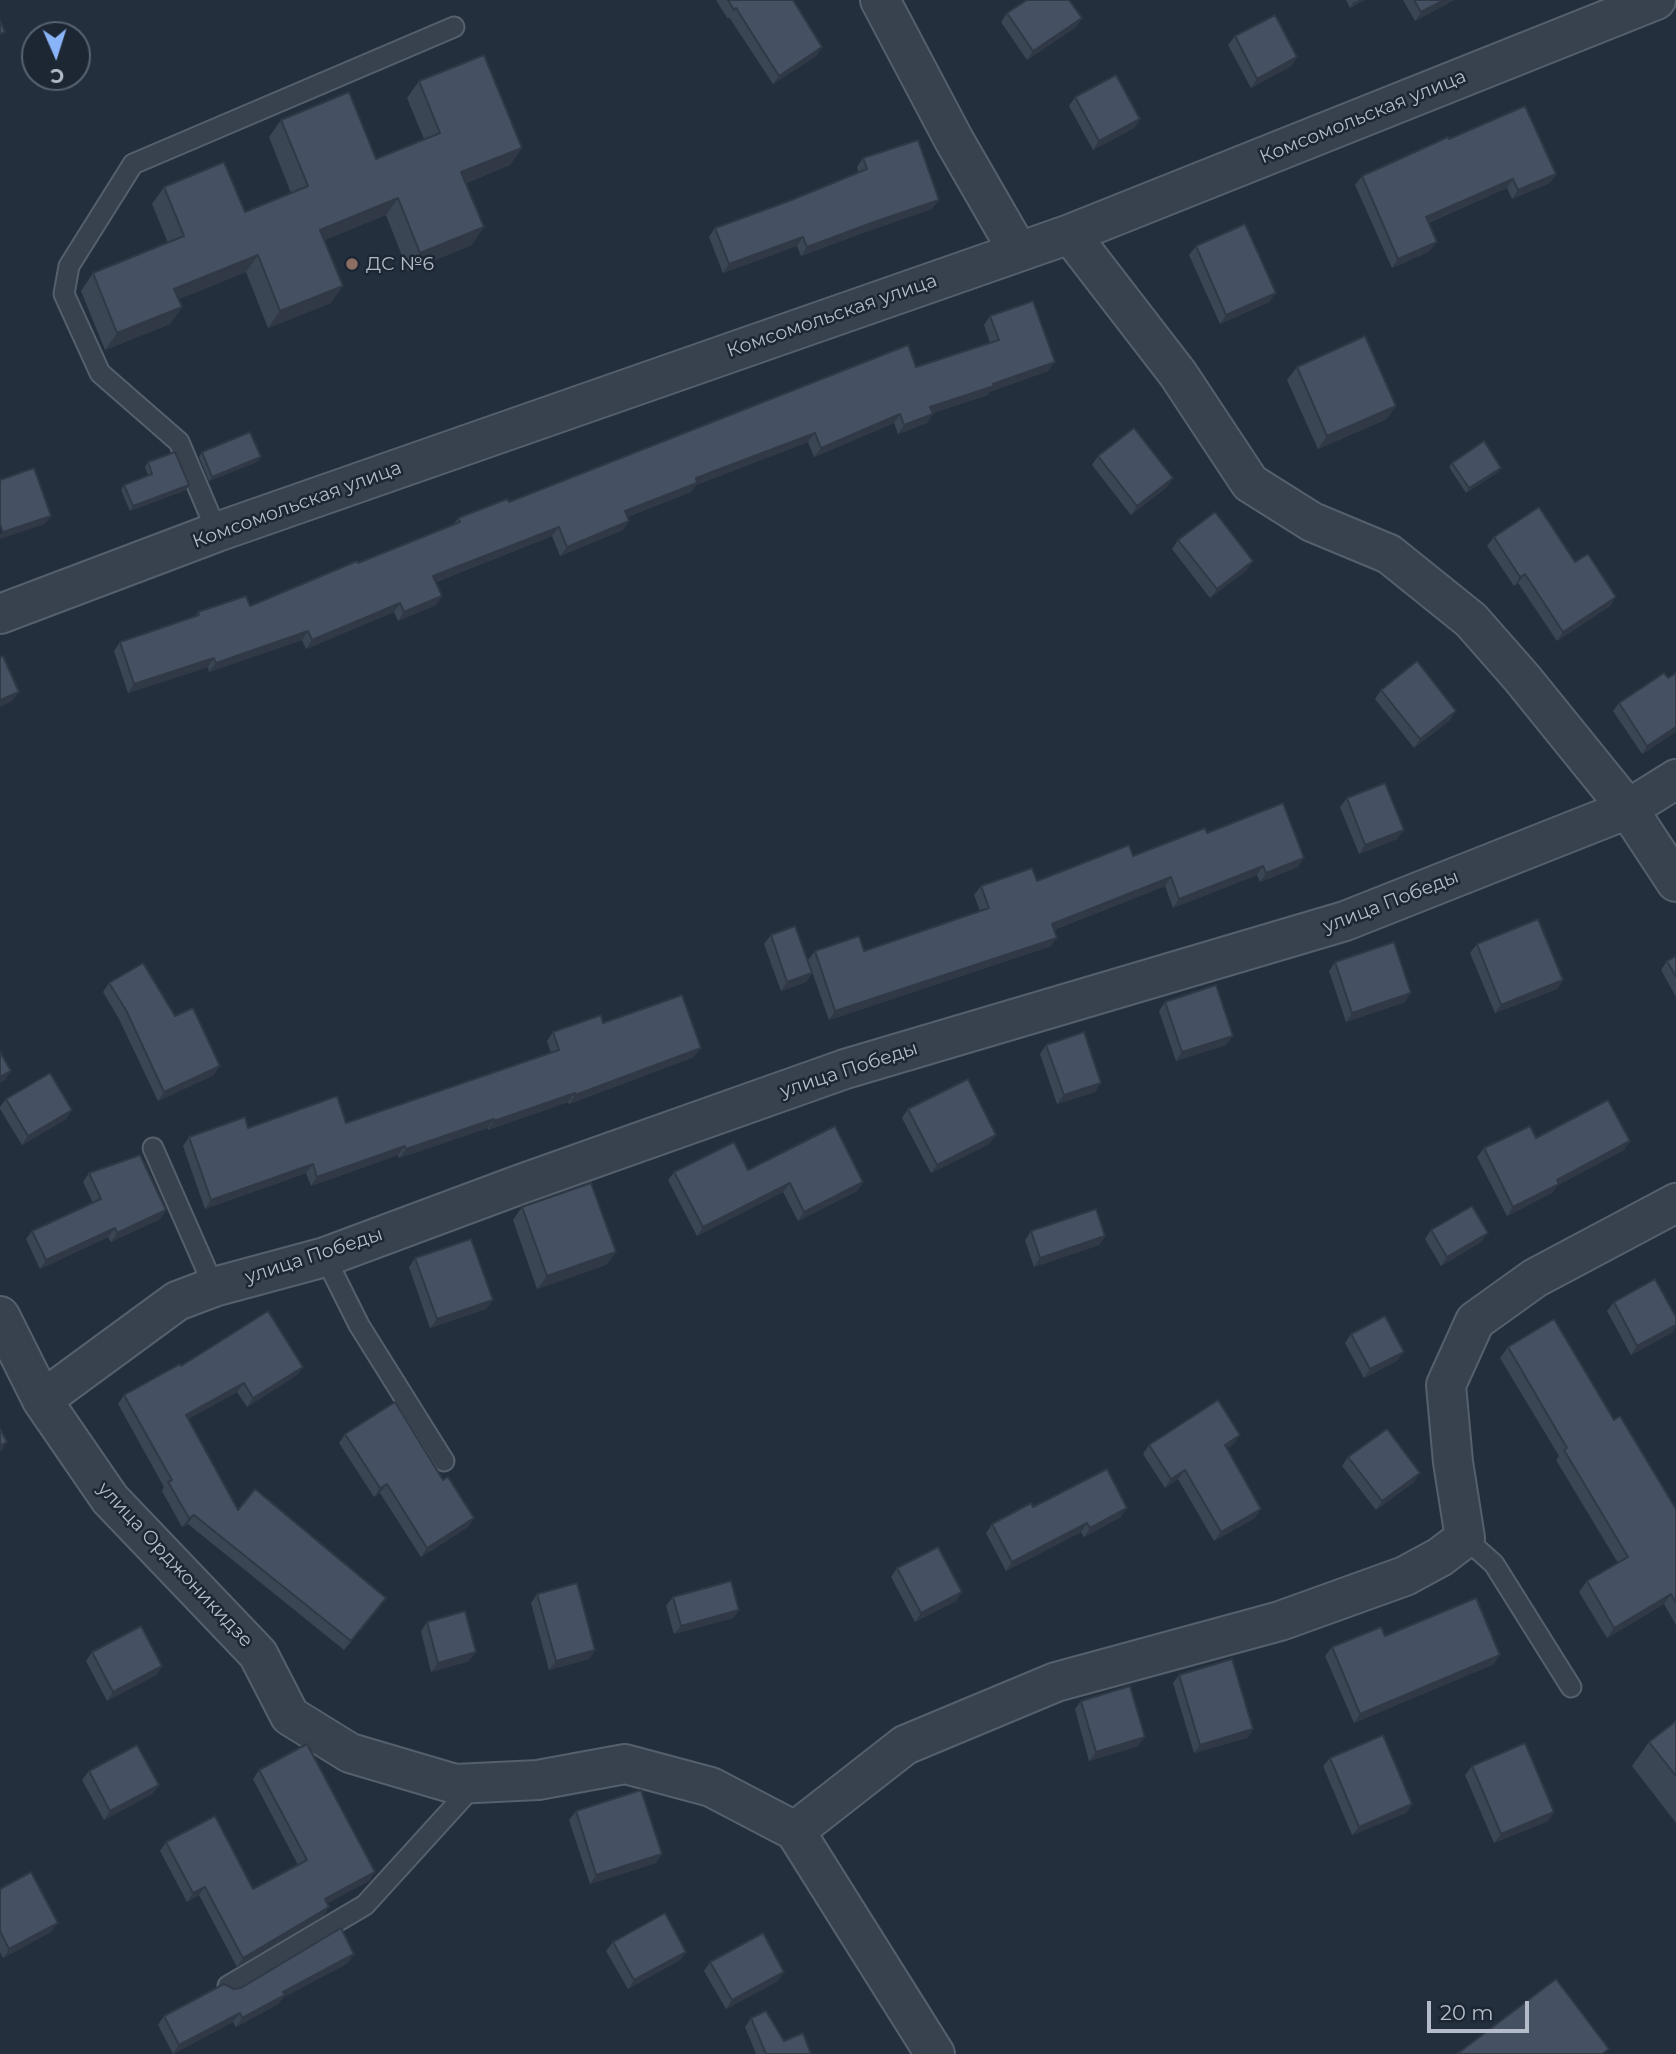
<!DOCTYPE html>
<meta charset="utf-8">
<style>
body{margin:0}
#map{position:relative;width:1676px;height:2054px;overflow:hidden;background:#242f3e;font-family:Montserrat,sans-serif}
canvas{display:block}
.north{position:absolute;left:21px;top:21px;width:70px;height:70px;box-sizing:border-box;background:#1d2633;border:2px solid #59626f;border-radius:50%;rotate:177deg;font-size:19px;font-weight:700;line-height:28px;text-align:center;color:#b4bcc9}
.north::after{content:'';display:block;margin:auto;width:24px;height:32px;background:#8ab4f8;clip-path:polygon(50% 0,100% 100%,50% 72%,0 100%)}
.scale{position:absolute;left:1427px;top:2001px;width:102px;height:32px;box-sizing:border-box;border:4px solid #b4bcc9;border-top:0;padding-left:9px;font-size:21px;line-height:24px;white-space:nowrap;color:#b4bcc9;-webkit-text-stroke:5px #1d2633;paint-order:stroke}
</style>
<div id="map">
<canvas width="1676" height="2054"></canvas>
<div class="north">С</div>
<div class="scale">20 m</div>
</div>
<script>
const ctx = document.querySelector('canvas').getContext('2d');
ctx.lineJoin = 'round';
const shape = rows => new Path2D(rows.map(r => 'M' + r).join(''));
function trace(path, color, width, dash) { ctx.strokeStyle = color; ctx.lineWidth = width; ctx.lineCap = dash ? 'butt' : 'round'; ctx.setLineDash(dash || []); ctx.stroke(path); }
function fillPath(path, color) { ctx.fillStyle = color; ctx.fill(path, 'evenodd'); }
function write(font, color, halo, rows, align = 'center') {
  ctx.font = font + ' Montserrat,sans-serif'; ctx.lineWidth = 5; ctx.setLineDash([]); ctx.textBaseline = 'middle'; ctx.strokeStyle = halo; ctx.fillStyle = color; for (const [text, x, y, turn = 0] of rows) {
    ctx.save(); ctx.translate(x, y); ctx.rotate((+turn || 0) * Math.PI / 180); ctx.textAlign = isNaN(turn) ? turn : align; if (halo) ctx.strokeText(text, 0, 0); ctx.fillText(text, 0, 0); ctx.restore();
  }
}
const service = shape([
 [217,532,179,442,100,373,64,294,69,266,133,164,454,27],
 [153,1148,214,1287],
 [325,1257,359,1325,444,1461],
 [1465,1538,1494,1564,1571,1687],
 [228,1986,365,1905,475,1784]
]);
const minor = shape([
 [880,0,954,140,1018,251],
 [1070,234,1178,374,1250,483,1312,522,1389,554,1471,620,1522,678,1628,809,1676,882],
 [0,614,217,532,1070,234,1656,0],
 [0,1316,42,1400,110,1499,258,1654,290,1716,350,1753,455,1784,538,1780,625,1764,711,1787,795,1831],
 [42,1400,177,1301,214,1287,325,1257,521,1184,845,1069,1345,921,1628,809,1676,779],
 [795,1831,905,1745,1056,1682,1280,1621,1405,1576,1440,1557,1465,1538,1453,1462,1446,1385,1475,1321,1535,1278,1676,1203],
 [795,1831,935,2054]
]);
trace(service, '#565f6c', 23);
trace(minor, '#565f6c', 42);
trace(service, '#38414e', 19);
trace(minor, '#38414e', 38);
fillPath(shape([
 [716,0,793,0,822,47,816,56,773,84,729,17,728,19],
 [1346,0,1365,0,1350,8],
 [1403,0,1454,0,1415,21],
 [1007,13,1082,18,1076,27,1027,60,1001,22],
 [1235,36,1297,57,1291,66,1251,88,1228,45],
 [419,81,522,148,510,165,466,183,472,245,408,271,386,215,324,240,331,303,268,328,246,272,179,299,182,307,170,324,105,350,81,291,93,273,168,243,152,204,164,187,245,212,291,193,269,137,281,120,376,159,424,139,407,98],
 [1075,97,1140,119,1134,128,1093,150,1069,106],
 [1449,139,1556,174,1550,183,1512,199,1507,188,1428,223,1430,251,1392,268,1355,185,1362,176],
 [863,158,932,209,868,231,801,256,797,246,723,273,709,237,715,228,789,201,858,172,857,167],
 [1196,246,1269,302,1220,324,1189,255],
 [990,316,1048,371,989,392,988,395,933,413,927,423,898,434,894,423,814,457,808,442,696,485,691,492,627,517,623,530,560,556,552,536,436,582,442,596,436,605,398,621,394,612,306,649,302,640,209,672,208,667,128,693,114,651,120,642,195,617,198,612,250,606,454,524,458,518,509,502,990,343,984,325],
 [1297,367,1387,419,1318,449,1287,380],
 [202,452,261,457,257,462,209,481,199,457],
 [1098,456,1167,487,1131,515,1092,465],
 [148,462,189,485,186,490,130,511,121,490,124,485,148,475,145,467],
 [1452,463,1501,468,1498,472,1466,493,1449,467],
 [1494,537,1575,562,1610,606,1557,641,1518,583,1514,586,1487,546],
 [1178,540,1247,570,1210,598,1172,549],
 [1676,673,1676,732,1642,754,1613,711,1619,703],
 [1381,690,1450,720,1414,748,1375,699],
 [1347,798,1397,839,1359,854,1340,807],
 [1207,833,1298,867,1260,882,1257,875,1173,908,1165,886,1054,930,1051,946,829,1020,808,960,815,951,864,951,980,911,974,895,981,886,1037,881,1133,856],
 [771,935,812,973,806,982,781,991,764,944],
 [1477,944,1563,980,1557,989,1495,1013,1470,953],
 [1676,956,1676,997,1661,970,1667,961],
 [1335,962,1405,1002,1346,1022,1329,971],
 [109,983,175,1016,214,1075,158,1101,119,1019,103,992],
 [1165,1002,1226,1045,1176,1061,1159,1011],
 [603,1023,694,1057,569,1104,568,1102,488,1130,488,1128,399,1158,398,1155,311,1186,306,1173,205,1209,183,1146,189,1137,248,1128,346,1123,551,1053,547,1041,553,1032],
 [1046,1045,1095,1092,1057,1104,1040,1054],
 [6,1099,72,1110,66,1119,22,1145,0,1109,0,1107],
 [908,1109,989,1144,931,1173,902,1118],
 [1536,1138,1630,1141,1624,1150,1558,1185,1552,1193,1507,1216,1477,1157,1484,1148],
 [748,1170,863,1182,857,1191,798,1221,783,1192,697,1236,668,1180,674,1172],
 [89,1173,166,1210,160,1219,111,1242,108,1237,40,1269,26,1239,32,1231,93,1203,83,1182],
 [522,1207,616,1252,606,1265,537,1289,513,1220],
 [1431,1230,1488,1233,1481,1242,1441,1266,1425,1239],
 [1031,1231,1105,1236,1099,1245,1034,1267,1025,1240],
 [415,1258,493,1300,486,1309,430,1328,409,1267],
 [1614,1302,1673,1332,1631,1355,1607,1311],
 [1351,1334,1397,1361,1364,1378,1345,1343],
 [1508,1347,1614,1420,1676,1509,1676,1625,1664,1604,1607,1638,1579,1592,1587,1581,1618,1563,1556,1460,1559,1456,1500,1358],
 [303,1367,297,1375,247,1407,237,1392,188,1419,238,1510,380,1607,344,1650,188,1524,182,1527,162,1491,164,1487,118,1404,124,1395],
 [345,1434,474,1518,468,1527,421,1557,380,1493,374,1497,339,1443],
 [1234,1444,1227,1448,1255,1518,1214,1541,1178,1479,1165,1488,1143,1454,1149,1445],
 [1348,1457,1414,1482,1376,1510,1342,1466],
 [1033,1507,1121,1517,1084,1537,1081,1532,1006,1571,986,1533,992,1524],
 [897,1568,956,1601,915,1622,891,1577],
 [537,1594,595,1650,589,1659,549,1670,531,1603],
 [673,1597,739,1610,733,1618,674,1634,666,1606],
 [427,1622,469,1661,431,1672,421,1631],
 [1385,1636,1494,1664,1354,1723,1325,1656,1332,1647],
 [92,1652,162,1666,156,1675,107,1701,86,1661],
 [1179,1675,1253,1729,1247,1738,1194,1753,1173,1683],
 [1081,1701,1138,1746,1089,1761,1075,1709],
 [1676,1721,1676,1823,1632,1766,1649,1742],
 [1330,1758,1412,1804,1406,1813,1352,1835,1323,1766],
 [1472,1766,1554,1812,1548,1821,1494,1843,1465,1775],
 [259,1770,369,1881,327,1903,329,1907,323,1916,237,1967,199,1895,187,1902,160,1851,166,1842,253,1889,298,1865,253,1779],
 [89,1771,159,1785,152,1794,104,1820,82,1780],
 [576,1811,656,1863,590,1884,569,1820],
 [0,1889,51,1932,3,1958,0,1952],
 [613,1942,686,1952,680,1960,628,1989,606,1951],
 [710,1962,778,1981,726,2009,704,1971],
 [348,1963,284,1997,278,2004,236,2027,233,2022,173,2054,158,2025,164,2016,234,1989],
 [751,2018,784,2041,811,2054,756,2054,745,2027]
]), '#3b4654');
fillPath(shape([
 [1360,0,1365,0,1350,8,1353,3],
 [1444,0,1454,0,1415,21,1421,12],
 [1082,18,1076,27,1027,60,1033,51],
 [822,47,816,56,773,84,779,76],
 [1297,57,1291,66,1251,88,1257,79],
 [1140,119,1134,128,1093,150,1099,141],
 [522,148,510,165,449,189,461,172],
 [1556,174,1550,183,1512,199,1518,190],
 [1513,179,1507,188,1419,226,1426,217],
 [398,198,386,215,308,247,320,230],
 [939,200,932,209,868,231,801,256,807,247,874,222],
 [484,227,472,245,408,271,420,253],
 [803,237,797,246,723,273,729,264],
 [1437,242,1430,251,1392,268,1398,259],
 [258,255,246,272,162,306,174,289],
 [343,286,331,303,268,328,280,311],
 [1276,293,1269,302,1220,324,1226,315],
 [182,307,170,324,105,350,117,333],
 [1055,362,1048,371,989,392,988,395,924,416,930,407],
 [1396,406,1387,419,1318,449,1327,436],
 [900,414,894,423,814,457,821,448],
 [933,414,927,423,898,434,904,425],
 [815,433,808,442,696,485,691,492,618,520,625,511,696,478],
 [261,457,257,462,209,481,212,477],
 [1501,468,1498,472,1466,493,1469,488],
 [1173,478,1167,487,1131,515,1137,506],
 [189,485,186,490,130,511,133,506],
 [51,516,45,524,0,539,0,535,3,532],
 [629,521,623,530,560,556,567,547],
 [559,527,552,536,427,585,433,576],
 [1253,561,1247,570,1210,598,1217,589],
 [1525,574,1518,583,1514,586,1520,577],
 [442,596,436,605,398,621,404,612],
 [1616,597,1610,606,1557,641,1563,632],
 [400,603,394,612,306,649,312,640],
 [308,631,302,640,209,672,216,663],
 [214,658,208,667,128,693,134,684],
 [19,692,12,701,0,707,0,700],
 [1456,711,1450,720,1414,748,1420,739],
 [1676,727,1676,732,1642,754,1647,746],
 [1404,830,1397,839,1359,854,1365,845],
 [1304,858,1298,867,1260,882,1266,873],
 [1263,866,1257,875,1173,908,1179,899],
 [1171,877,1165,886,1046,933,1052,924],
 [1057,938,1051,946,829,1020,835,1011],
 [812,973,806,982,781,991,787,982],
 [1563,980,1557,989,1495,1013,1501,1005],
 [1411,993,1405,1002,1346,1022,1352,1013],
 [1233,1036,1226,1045,1176,1061,1182,1052],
 [701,1048,694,1057,569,1104,575,1095],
 [220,1066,214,1075,158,1101,164,1092],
 [11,1071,5,1080,0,1083,0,1077],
 [1101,1083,1095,1092,1057,1104,1064,1095],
 [575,1093,568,1102,488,1130,494,1121],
 [72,1110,66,1119,22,1145,28,1136],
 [494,1119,488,1128,399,1158,406,1149],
 [996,1135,989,1144,931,1173,937,1165],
 [1630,1141,1624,1150,1558,1185,1552,1193,1507,1216,1513,1207,1557,1180],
 [405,1146,398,1155,311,1186,317,1177],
 [313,1164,306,1173,205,1209,211,1200],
 [863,1182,857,1191,798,1221,804,1212],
 [790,1183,783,1192,697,1236,703,1227],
 [166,1210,160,1219,111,1242,117,1233],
 [115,1228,108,1237,40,1269,46,1260],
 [1488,1233,1481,1242,1441,1266,1447,1257],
 [1105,1236,1099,1245,1034,1267,1040,1258],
 [616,1252,606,1265,537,1289,547,1276],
 [493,1300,486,1309,430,1328,437,1319],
 [1676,1325,1676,1328,1673,1332,1631,1355,1637,1346],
 [1404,1352,1397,1361,1364,1378,1370,1369],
 [303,1367,297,1375,247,1407,253,1398],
 [244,1383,237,1392,180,1424,186,1415],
 [1240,1435,1234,1444,1218,1454,1225,1445],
 [7,1442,1,1451,0,1452,0,1446],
 [1185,1470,1178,1479,1165,1488,1171,1479],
 [1420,1473,1414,1482,1376,1510,1382,1501],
 [387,1484,380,1493,374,1497,380,1488],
 [1127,1508,1121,1517,1084,1537,1090,1528],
 [1261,1509,1255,1518,1214,1541,1221,1532],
 [194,1515,188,1524,182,1527,189,1518],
 [474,1518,468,1527,421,1557,427,1548],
 [1087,1523,1081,1532,1006,1571,1012,1562],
 [962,1592,956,1601,915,1622,921,1613],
 [1671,1594,1664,1604,1607,1638,1614,1628],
 [386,1598,380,1607,344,1650,351,1641],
 [739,1610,733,1618,674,1634,681,1626],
 [595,1650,589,1659,549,1670,556,1661],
 [476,1652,469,1661,431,1672,438,1663],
 [1500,1655,1494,1664,1354,1723,1360,1714],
 [162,1666,156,1675,107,1701,113,1692],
 [1253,1729,1247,1738,1194,1753,1200,1745],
 [1145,1737,1138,1746,1089,1761,1096,1752],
 [159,1785,152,1794,104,1820,110,1811],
 [1412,1804,1406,1813,1352,1835,1359,1827],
 [1554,1812,1548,1821,1494,1843,1501,1834],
 [662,1854,656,1863,590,1884,596,1875],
 [375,1872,369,1881,319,1908,325,1899],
 [205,1887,199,1895,187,1902,193,1893],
 [329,1907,323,1916,237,1967,243,1958],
 [58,1923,51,1932,3,1958,9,1949],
 [686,1952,680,1960,628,1989,634,1980],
 [354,1954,348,1963,284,1997,278,2004,236,2027,242,2018,283,1992],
 [784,1972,778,1981,726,2009,732,2000],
 [240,2013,233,2022,173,2054,179,2045]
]), '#303945');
const building = shape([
 [728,0,793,0,822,47,779,76,736,8,734,10,728,0],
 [1027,0,1069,0,1082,18,1033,51,1007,13,1027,0],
 [1414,0,1444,0,1421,12,1414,0],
 [1275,15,1297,57,1257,79,1235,36,1275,15],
 [0,21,5,32,0,34,0,21],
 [484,55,522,148,461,172,484,227,420,253,398,198,320,230,343,286,280,311,258,255,174,289,182,307,117,333,93,273,184,236,164,187,224,162,245,212,308,186,281,120,349,92,376,159,440,133,419,81,484,55],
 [1116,75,1140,119,1099,141,1075,97,1116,75],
 [1525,106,1556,174,1518,190,1513,179,1426,217,1437,242,1398,259,1362,176,1448,137,1449,139,1525,106],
 [918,140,939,200,874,222,807,247,803,237,729,264,715,228,789,201,867,169,863,158,918,140],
 [1245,224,1276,293,1226,315,1196,246,1245,224],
 [1033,301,1055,362,993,384,994,386,930,407,933,414,904,425,900,414,821,448,815,433,696,478,697,483,625,511,629,521,567,547,559,527,433,576,442,596,404,612,400,603,312,640,308,631,216,663,214,658,134,684,120,642,199,615,198,612,246,596,250,606,357,561,358,563,460,522,458,518,507,499,509,502,908,345,916,367,999,340,990,316,1033,301],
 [1365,336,1396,406,1327,436,1297,367,1365,336],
 [1134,428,1173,478,1137,506,1098,456,1134,428],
 [250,432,261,457,212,477,202,452,250,432],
 [1484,441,1501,468,1469,488,1452,463,1484,441],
 [175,452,189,485,133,506,124,485,152,474,148,462,175,452],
 [34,468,51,516,3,532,0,524,0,480,34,468],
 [1539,507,1575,562,1588,554,1616,597,1563,632,1525,574,1520,577,1494,537,1539,507],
 [1215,512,1253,561,1217,589,1178,540,1215,512],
 [3,656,19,692,0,700,0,657,3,656],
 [1417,661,1456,711,1420,739,1381,690,1417,661],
 [1664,673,1668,678,1676,673,1676,727,1647,746,1619,703,1664,673],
 [1385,783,1404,830,1365,845,1347,798,1385,783],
 [1283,803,1304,858,1266,873,1263,866,1179,899,1171,877,1052,924,1057,938,835,1011,815,951,859,936,864,951,989,908,981,886,1032,868,1037,881,1129,845,1133,856,1205,828,1207,833,1283,803],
 [1538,919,1563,980,1501,1005,1477,944,1538,919],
 [795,926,812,973,787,982,771,935,795,926],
 [1394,942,1411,993,1352,1013,1335,962,1394,942],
 [1676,956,1676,977,1667,961,1676,956],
 [143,963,175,1016,193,1008,220,1066,164,1092,126,1010,109,983,143,963],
 [1216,985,1233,1036,1182,1052,1165,1002,1216,985],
 [682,995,701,1048,575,1095,575,1093,494,1121,494,1119,406,1149,405,1146,317,1177,313,1164,211,1200,189,1137,245,1117,248,1128,337,1096,346,1123,559,1050,553,1032,601,1015,603,1023,682,995],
 [1084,1032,1101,1083,1064,1095,1046,1045,1084,1032],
 [0,1052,11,1071,0,1077,0,1052],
 [50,1073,72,1110,28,1136,6,1099,50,1073],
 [968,1079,996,1135,937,1165,908,1109,968,1079],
 [1608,1100,1630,1141,1557,1180,1559,1184,1513,1207,1484,1148,1530,1126,1536,1138,1608,1100],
 [835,1126,863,1182,804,1212,790,1183,703,1227,674,1172,734,1142,748,1170,835,1126],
 [140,1155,166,1210,117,1233,115,1228,46,1260,32,1231,101,1199,89,1173,140,1155],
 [591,1183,616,1252,547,1276,522,1207,591,1183],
 [1472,1206,1488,1233,1447,1257,1431,1230,1472,1206],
 [1096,1209,1105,1236,1040,1258,1031,1231,1096,1209],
 [471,1239,493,1300,437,1319,415,1258,471,1239],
 [1655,1279,1676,1317,1676,1325,1637,1346,1614,1302,1655,1279],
 [268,1311,303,1367,253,1398,244,1383,186,1415,238,1510,255,1489,386,1598,351,1641,194,1515,189,1518,168,1482,172,1480,124,1395,180,1364,181,1366,268,1311],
 [1385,1316,1404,1352,1370,1369,1351,1334,1385,1316],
 [1554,1319,1614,1420,1620,1416,1676,1509,1676,1603,1671,1594,1614,1628,1587,1581,1628,1557,1564,1450,1567,1448,1508,1347,1554,1319],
 [1218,1400,1240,1435,1225,1445,1261,1509,1221,1532,1185,1470,1171,1479,1149,1445,1218,1400],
 [395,1402,443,1480,448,1477,474,1518,427,1548,387,1484,380,1488,345,1434,395,1402],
 [0,1429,7,1442,0,1446,0,1429],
 [1387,1429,1420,1473,1382,1501,1348,1457,1387,1429],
 [1107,1469,1127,1508,1090,1528,1087,1523,1012,1562,992,1524,1031,1503,1033,1507,1107,1469],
 [938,1547,962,1592,921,1613,897,1568,938,1547],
 [731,1581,739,1610,681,1626,673,1597,731,1581],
 [577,1583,595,1650,556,1661,537,1594,577,1583],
 [1476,1598,1500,1655,1360,1714,1332,1647,1381,1627,1385,1636,1476,1598],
 [465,1611,476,1652,438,1663,427,1622,465,1611],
 [141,1626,162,1666,113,1692,92,1652,141,1626],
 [1232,1659,1253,1729,1200,1745,1179,1675,1232,1659],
 [1130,1686,1145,1737,1096,1752,1081,1701,1130,1686],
 [1676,1721,1676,1776,1649,1742,1676,1721],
 [1383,1735,1412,1804,1359,1827,1330,1758,1383,1735],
 [1525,1743,1554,1812,1501,1834,1472,1766,1525,1743],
 [307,1744,375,1872,325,1899,329,1907,243,1958,205,1887,193,1893,166,1842,215,1816,253,1889,307,1860,259,1770,307,1744],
 [137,1745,159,1785,110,1811,89,1771,137,1745],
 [641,1790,662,1854,596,1875,576,1811,641,1790],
 [31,1872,58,1923,9,1949,0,1931,0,1889,31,1872],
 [665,1913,686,1952,634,1980,613,1942,665,1913],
 [341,1928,354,1954,283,1992,285,1995,242,2018,240,2013,179,2045,164,2016,224,1984,234,1989,241,1988,341,1928],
 [763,1933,784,1972,732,2000,710,1962,763,1933],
 [1556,1979,1609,2049,1602,2054,1457,2054,1556,1979],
 [766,2011,784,2041,803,2033,811,2054,766,2054,751,2018,766,2011]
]);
fillPath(building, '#455162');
trace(building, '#303945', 2);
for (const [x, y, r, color] of [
 [352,264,7,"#8d6e63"]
]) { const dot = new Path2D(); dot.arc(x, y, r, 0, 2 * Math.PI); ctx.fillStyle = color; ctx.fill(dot); trace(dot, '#1d2633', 2.5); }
write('19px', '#b4bcc9', '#1d2633', [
 ["Комсомольская улица",1363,117,-22],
 ["Комсомольская улица",832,316,-19],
 ["Комсомольская улица",297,505,-20],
 ["улица Победы",1391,902,-21],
 ["улица Победы",849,1070,-18],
 ["улица Победы",314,1256,-18],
 ["улица Орджоникидзе",175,1565,47]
]);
write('19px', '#b4bcc9', '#1d2633', [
 ["ДС №6",366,264]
], 'left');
</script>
